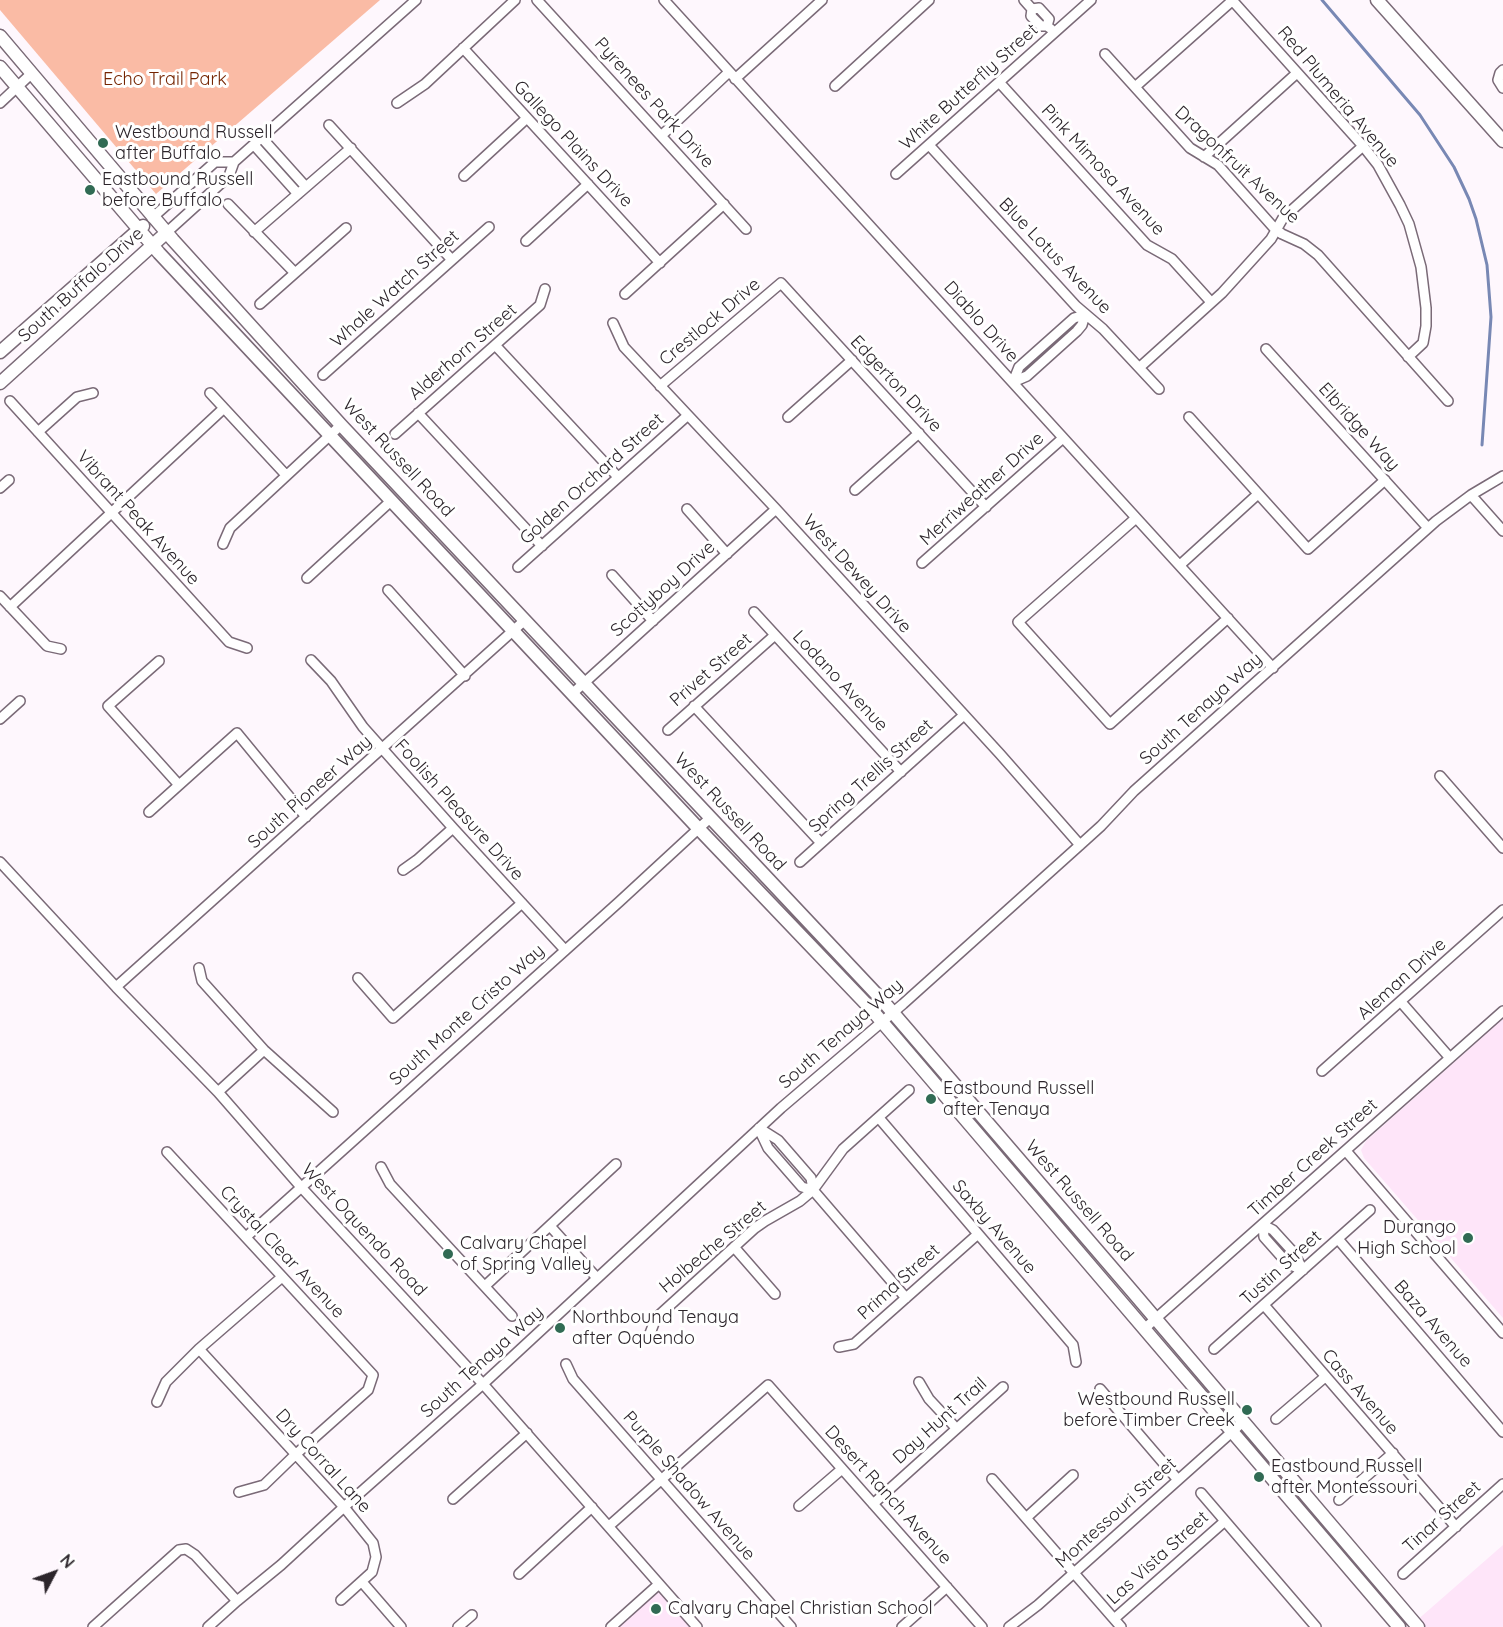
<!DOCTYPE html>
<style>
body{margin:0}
#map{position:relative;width:1503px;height:1627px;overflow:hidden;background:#fef7fd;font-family:Quicksand,sans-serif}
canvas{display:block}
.north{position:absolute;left:24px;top:1543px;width:60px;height:60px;-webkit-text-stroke:4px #fff;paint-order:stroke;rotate:49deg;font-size:16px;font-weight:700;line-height:24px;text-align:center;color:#2c252b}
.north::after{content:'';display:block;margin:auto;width:21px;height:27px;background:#2c252b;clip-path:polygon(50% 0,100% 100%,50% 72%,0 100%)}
</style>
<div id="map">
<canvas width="1503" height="1627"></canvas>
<div class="north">N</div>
</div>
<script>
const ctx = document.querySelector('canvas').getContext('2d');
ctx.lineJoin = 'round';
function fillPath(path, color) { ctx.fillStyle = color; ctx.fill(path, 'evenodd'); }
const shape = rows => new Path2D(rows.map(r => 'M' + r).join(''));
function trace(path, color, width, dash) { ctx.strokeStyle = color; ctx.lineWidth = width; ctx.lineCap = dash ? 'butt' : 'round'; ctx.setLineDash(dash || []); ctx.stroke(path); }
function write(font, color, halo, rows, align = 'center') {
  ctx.font = font + ' Quicksand,sans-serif'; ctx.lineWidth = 6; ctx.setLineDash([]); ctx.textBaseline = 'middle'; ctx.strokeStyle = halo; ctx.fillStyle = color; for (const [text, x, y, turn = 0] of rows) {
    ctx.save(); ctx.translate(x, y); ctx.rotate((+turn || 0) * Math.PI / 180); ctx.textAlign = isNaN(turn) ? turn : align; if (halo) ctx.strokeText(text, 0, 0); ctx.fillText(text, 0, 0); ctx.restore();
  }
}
fillPath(shape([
 [1503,1019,1503,1318,1364,1158,1361,1150,1366,1141],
 [1503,1545,1503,1627,1409,1627,1423,1615],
 [659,1584,697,1627,611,1627]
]), '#fee5f9');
fillPath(shape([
 [0,0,380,0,156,194,0,10]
]), '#fabba5');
trace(shape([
 [1322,0,1420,115,1454,167,1469,199,1476,219,1487,265,1491,317,1482,445]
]), '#7888b4', 3);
const minor = shape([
 [537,0,746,229],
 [664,0,1273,668],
 [1024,0,1032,9,1031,16,1041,26,1047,26],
 [1232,0,1363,146,1378,165,1400,205,1409,224,1421,267,1426,308,1426,326,1423,343,1408,357],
 [1032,9,1039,8,1049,19,1047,26,1051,29],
 [463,48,660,263],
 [1105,54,1190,148,1218,165,1275,229,1282,234,1304,244,1318,255,1448,401],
 [1503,70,1500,73,1498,80,1503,88],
 [735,79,822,0],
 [999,82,1147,245,1172,259,1211,302],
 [835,86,929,0],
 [1135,87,1233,0],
 [0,103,31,74],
 [397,103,425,84,515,0],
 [329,125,452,260],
 [661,136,729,72],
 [262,138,306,187],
 [254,145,298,194],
 [929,145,1076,306,1103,329,1159,389],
 [1204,157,1297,73],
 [896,174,1091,0],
 [464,176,527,118],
 [228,204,295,273],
 [152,218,215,162,234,162],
 [254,232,351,148],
 [166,233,229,176,234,162,416,0],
 [526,241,588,184],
 [625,294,724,204],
 [260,304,346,228],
 [613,323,624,347,776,509,1000,754,1080,845],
 [495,345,618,477],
 [1266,349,1428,528],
 [1140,367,1222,293,1271,239,1283,218,1363,146],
 [323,375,489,227],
 [1013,382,1027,376,1077,331,1082,325,1085,315],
 [1013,382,1019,367,1074,318,1085,315],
 [660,386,781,283,986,507],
 [210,393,286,475],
 [10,401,229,642,247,648],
 [418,413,542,546],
 [788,417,852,360],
 [1189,417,1308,549,1385,480],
 [38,432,77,397,93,393],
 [395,434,540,305,545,289],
 [0,488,9,480],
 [855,490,919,433],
 [1471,495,1503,531],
 [687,509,727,554],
 [1136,518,1018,622,1110,724,1228,618],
 [223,544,230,528,341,425],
 [922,563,1063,438],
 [1180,565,1258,494],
 [518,567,687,416],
 [612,575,653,621],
 [307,578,392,500],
 [388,590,465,676],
 [0,596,47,646,61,649],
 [10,607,223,409],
 [754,612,901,772],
 [311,660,331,681,363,727,453,828,565,950],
 [159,661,108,706,179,785],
 [573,693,776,509],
 [694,706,821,843],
 [0,719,20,701],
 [668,730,775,635],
 [1440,776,1503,848],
 [149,812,237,733,306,817],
 [0,862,116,987,218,1092,301,1187,483,1384,697,1627],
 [800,862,964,715],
 [403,870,417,860,453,828],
 [199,968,202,981,264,1050,333,1112],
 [358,978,393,1018,522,903],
 [116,987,525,620],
 [1401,1002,1450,1058],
 [1322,1071,1503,910],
 [218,1092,264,1050],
 [879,1118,1073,1345,1076,1362],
 [759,1128,778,1140,811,1178,813,1190,906,1298],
 [759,1129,768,1148,802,1187,813,1190],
 [1346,1151,1503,1333],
 [167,1152,373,1375,368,1390,295,1455,264,1485,239,1492],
 [381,1167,390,1184,512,1316],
 [1263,1225,1264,1237,1288,1264,1303,1270],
 [1263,1225,1273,1230,1294,1253,1303,1270],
 [550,1226,597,1278],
 [246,1237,619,902,710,818],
 [1338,1239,1503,1432],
 [734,1247,775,1294],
 [485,1286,616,1164],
 [1264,1305,1456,1527],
 [1144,1329,1503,1011],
 [649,1336,656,1318,755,1228,765,1221,800,1201,813,1190,843,1149,909,1090],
 [839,1347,854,1344,978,1234],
 [199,1349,344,1507,373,1543,376,1557,372,1572,341,1600],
 [1214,1349,1370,1210],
 [566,1364,573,1379,791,1627],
 [919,1382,929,1399,956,1428],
 [1100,1389,1178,1480],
 [157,1402,166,1382,199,1349,282,1277],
 [1276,1419,1325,1377],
 [992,1479,1121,1627],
 [1201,1493,1316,1627],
 [453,1499,527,1433],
 [1339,1500,1393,1453],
 [873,1504,1003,1387],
 [799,1506,842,1469],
 [1026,1518,1073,1475],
 [609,1526,768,1385,982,1627],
 [519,1574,592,1507],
 [1403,1574,1503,1484],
 [362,1582,401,1627],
 [1114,1619,1225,1521],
 [93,1627,179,1550,186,1549,195,1555,237,1601],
 [208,1627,237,1601,281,1565,344,1507,483,1384,781,1108,903,1004,1080,845,1101,826,1134,791,1361,588,1436,521,1471,495,1503,476],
 [458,1627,472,1615],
 [611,1627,659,1584],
 [902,1627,947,1587],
 [1009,1627,1038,1605,1243,1422]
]);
const major = shape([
 [1377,0,1503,141],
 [0,36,173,240,341,425,882,1000,1132,1291,1418,1627],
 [0,67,159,253,698,828,871,1009,1399,1627],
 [0,352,143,226],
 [0,383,166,233]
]);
trace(minor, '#7a6a77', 12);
trace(major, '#7a6a77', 15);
trace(minor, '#fff', 9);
trace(major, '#fff', 12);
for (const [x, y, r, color] of [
 [103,143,6,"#316b54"],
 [90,190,6,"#316b54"],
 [931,1099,6,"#316b54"],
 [1468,1238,6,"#316b54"],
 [448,1254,6,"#316b54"],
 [560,1328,6,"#316b54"],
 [1247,1410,6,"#316b54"],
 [1259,1477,6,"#316b54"],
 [656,1609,6,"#316b54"]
]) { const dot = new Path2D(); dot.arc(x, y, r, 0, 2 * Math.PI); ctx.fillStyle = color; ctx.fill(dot); trace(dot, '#fff', 2); }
write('18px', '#752502', '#fff', [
 ["Echo Trail Park",165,80]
]);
write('18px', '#2c252b', '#fff', [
 ["White Butterfly Street",969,87,-42],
 ["Red Plumeria Avenue",1338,97,50],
 ["Pyrenees Park Drive",654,103,48],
 ["Gallego Plains Drive",573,144,47],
 ["Dragonfruit Avenue",1237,165,43],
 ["Pink Mimosa Avenue",1103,170,47],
 ["Blue Lotus Avenue",1055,256,46],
 ["South Buffalo Drive",81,285,-42],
 ["Whale Watch Street",395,289,-42],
 ["Crestlock Drive",710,322,-40],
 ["Diablo Drive",981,322,48],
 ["Alderhorn Street",463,352,-41],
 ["Edgerton Drive",896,384,47],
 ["Elbridge Way",1359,427,48],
 ["West Russell Road",398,458,47],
 ["Golden Orchard Street",592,479,-42],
 ["Merriweather Drive",982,489,-42],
 ["Vibrant Peak Avenue",138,518,48],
 ["West Dewey Drive",857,574,48],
 ["Scottyboy Drive",663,589,-42],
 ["Privet Street",711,670,-41],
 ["Lodano Avenue",840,681,47],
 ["South Tenaya Way",1201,709,-42],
 ["Spring Trellis Street",871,776,-42],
 ["South Pioneer Way",310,792,-42],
 ["Foolish Pleasure Drive",459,810,48],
 ["West Russell Road",730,812,47],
 ["Aleman Drive",1402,979,-42],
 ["South Monte Cristo Way",467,1015,-42],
 ["South Tenaya Way",841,1034,-41],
 ["Timber Creek Street",1313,1158,-42],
 ["West Russell Road",1079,1201,49],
 ["Saxby Avenue",994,1227,49],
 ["West Oquendo Road",364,1230,47],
 ["Holbeche Street",713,1247,-40],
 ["Crystal Clear Avenue",282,1252,47],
 ["Tustin Street",1281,1268,-42],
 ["Prima Street",899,1282,-42],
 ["Baza Avenue",1433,1324,49],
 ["South Tenaya Way",482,1362,-42],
 ["Cass Avenue",1360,1392,49],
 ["Day Hunt Trail",940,1421,-42],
 ["Dry Corral Lane",323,1461,48],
 ["Purple Shadow Avenue",689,1486,49],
 ["Desert Ranch Avenue",888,1495,48],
 ["Montessouri Street",1116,1513,-42],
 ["Tinar Street",1442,1517,-42],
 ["Las Vista Street",1158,1558,-42]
]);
write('18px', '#2c252b', '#fff', [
 ["Westbound Russell",115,133],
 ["after Buffalo",115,154],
 ["Eastbound Russell",102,180],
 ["before Buffalo",102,201],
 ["Eastbound Russell",943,1089],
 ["after Tenaya",943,1110],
 ["Durango",1456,1228,"right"],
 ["High School",1456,1249,"right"],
 ["Calvary Chapel",460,1244],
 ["of Spring Valley",460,1265],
 ["Northbound Tenaya",572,1318],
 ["after Oquendo",572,1339],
 ["Westbound Russell",1235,1400,"right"],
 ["before Timber Creek",1235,1421,"right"],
 ["Eastbound Russell",1271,1467],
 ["after Montessouri",1271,1488],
 ["Calvary Chapel Christian School",668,1609]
], 'left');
</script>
